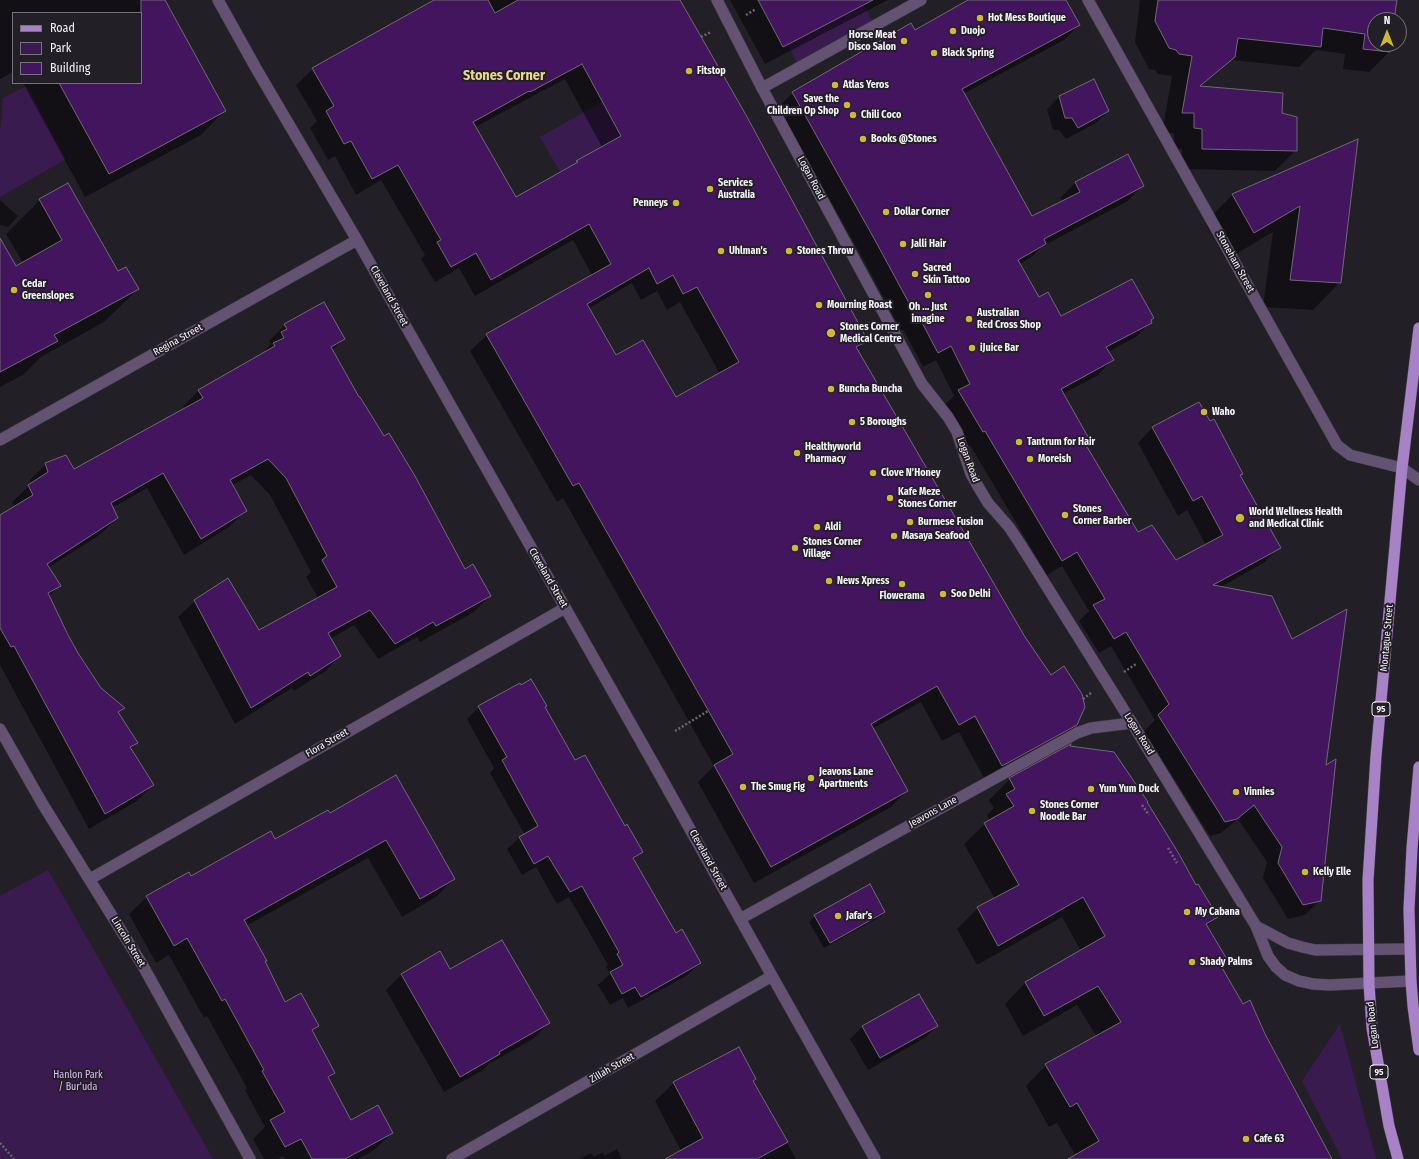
<!DOCTYPE html>
<meta charset="utf-8">
<style>
body{margin:0}
#map{position:relative;width:1419px;height:1159px;overflow:hidden;background:#231f27;font-family:"Fira Sans Condensed",sans-serif}
canvas{display:block}
.legend{position:absolute;left:12px;top:12px;width:130px;height:72px;box-sizing:border-box;background:#231f27;border:1px solid #77737b;margin:0;padding:5px 7px;list-style:none;font-size:12px;color:#f5f2f8}
.legend li{display:flex;align-items:center;gap:8px;height:20px}
.legend b{width:20px;border:1px solid #77737b}
.north{position:absolute;left:1367px;top:12px;width:40px;height:40px;box-sizing:border-box;background:#231f27;border:1px solid #77737b;border-radius:50%;rotate:0deg;font-size:11px;font-weight:700;line-height:16px;text-align:center;color:#f5f2f8}
.north::after{content:'';display:block;margin:auto;width:14px;height:18px;background:#ceb837;clip-path:polygon(50% 0,100% 100%,50% 72%,0 100%)}
</style>
<div id="map">
<canvas width="1419" height="1159"></canvas>
<ul class="legend">
<li><b style="height:5px;background:#a882c6"></b>Road</li>
<li><b style="height:11px;background:#3a1b50"></b>Park</li>
<li><b style="height:11px;background:#43155e"></b>Building</li>
</ul>
<div class="north">N</div>
</div>
<script>
const ctx = document.querySelector('canvas').getContext('2d');
ctx.lineJoin = 'round';
function fillPath(path, color) { ctx.fillStyle = color; ctx.fill(path, 'evenodd'); }
const shape = rows => new Path2D(rows.map(r => 'M' + r).join(''));
function trace(path, color, width, dash) { ctx.strokeStyle = color; ctx.lineWidth = width; ctx.lineCap = dash ? 'butt' : 'round'; ctx.setLineDash(dash || []); ctx.stroke(path); }
function write(font, color, halo, rows, align = 'center') {
  ctx.font = font + ' "Fira Sans Condensed",sans-serif'; ctx.lineWidth = 4; ctx.setLineDash([]); ctx.textBaseline = 'middle'; ctx.strokeStyle = halo; ctx.fillStyle = color; for (const [text, x, y, turn = 0] of rows) {
    ctx.save(); ctx.translate(x, y); ctx.rotate((+turn || 0) * Math.PI / 180); ctx.textAlign = isNaN(turn) ? turn : align; if (halo) ctx.strokeText(text, 0, 0); ctx.fillText(text, 0, 0); ctx.restore();
  }
}
fillPath(shape([
 [864,5,873,23,797,63,788,44],
 [27,86,66,159,0,197,0,132,3,98],
 [602,102,621,136,560,172,540,137],
 [48,870,75,917,213,1159,0,1159,0,896],
 [1340,1024,1376,1159,1342,1159,1302,1081]
]), '#3a1b50');
fillPath(shape([
 [0,0,163,0,224,111,201,135,85,197,23,83,141,83,141,13,13,13,13,72,0,79],
 [436,0,679,0,866,341,857,350,1076,725,1060,742,986,782,959,732,942,741,921,702,872,729,907,791,891,807,754,883,698,782,714,766,563,498,557,502,470,351,487,335,592,275,573,240,475,296,459,268,435,282,421,259,425,255,381,180,356,195,335,156,328,160,310,128,317,121,296,85,313,69],
 [565,79,602,147,577,162,572,167,516,198,475,127],
 [632,283,641,300,657,291,667,310,680,302,720,374,676,398,616,356,588,309],
 [730,0,888,0,765,64],
 [970,0,1065,0,1079,25,1064,40,963,94,1031,217,1063,201,1060,198,1075,183,1128,155,1142,186,1128,201,1043,246,1030,258,1020,264,1038,299,1061,318,1150,321,1151,322,1136,337,1108,352,1112,360,1098,375,1063,394,1091,444,1087,448,1138,534,1175,562,1206,545,1187,510,1178,516,1138,443,1152,428,1198,403,1242,474,1239,476,1279,547,1265,562,1219,588,1324,767,1320,900,1305,915,1288,919,1263,878,1267,862,1238,819,1221,833,1210,836,1144,731,1155,720,1111,646,1099,653,1079,621,1089,611,1062,566,1047,575,970,445,968,447,944,406,954,396,936,360,923,367,903,329,901,330,862,257,778,107,793,93,877,53],
 [1140,0,1398,0,1395,3,1393,20,1375,20,1375,44,1390,44,1389,52,1369,72,1343,69,1345,54,1316,50,1299,67,1231,60,1201,87,1280,114,1296,150,1275,171,1182,169,1182,149,1174,148,1174,133,1162,133,1172,76,1158,74,1155,70,1149,69,1135,42],
 [1215,72,1215,75,1196,90,1195,89],
 [1094,81,1108,111,1096,123,1066,139,1059,130,1053,130,1047,109,1059,97],
 [1356,141,1340,282,1313,310,1263,307,1273,232,1226,260,1205,223,1232,195],
 [0,200,18,216,8,227,0,225],
 [40,200,118,272,138,289,104,322,41,357,23,375,0,387,0,240,15,267,23,263,6,234],
 [285,325,344,339,332,351,358,398,464,571,490,596,474,612,420,642,417,637,378,659,354,625,330,639,340,656,324,672,294,691,292,688,235,724,178,617,195,601,259,632,318,598,306,577,311,572,270,495,251,475,231,486,245,511,229,527,184,555,147,488,112,508,117,518,101,534,48,568,59,586,49,596,77,653,101,688,124,708,118,713,137,743,130,749,153,785,137,801,89,829,0,665,0,516,15,507,12,502,31,484,30,480,46,464,74,471,185,409,183,407,199,390,267,351,266,349,271,344,269,341],
 [479,707,544,708,575,761,625,827,642,852,633,860,676,934,700,963,688,975,628,1008,623,998,610,1005,598,985,610,974,606,966,608,965,569,897,557,904,536,867,522,875,507,849,520,837,525,835,490,773,494,768,467,719],
 [396,776,454,879,436,897,402,917,368,858,246,926,285,1003,318,1026,312,1032,334,1073,328,1079,351,1121,392,1133,374,1150,358,1159,285,1159,283,1156,277,1159,264,1159,253,1139,265,1127,245,1090,247,1088,207,1016,204,1018,169,955,156,963,129,914,147,897,275,840,329,814],
 [1010,779,1196,886,1216,917,1207,927,1227,961,1221,967,1242,1006,1264,1034,1331,1159,1075,1159,1077,1158,1057,1123,1049,1127,1026,1086,1046,1065,1097,1037,1077,1005,1023,1036,1005,1004,1025,983,1081,951,1062,917,977,965,957,929,978,908,995,899,964,844,985,824,990,821,987,815,994,808,989,800],
 [869,885,884,912,878,918,824,948,809,922,815,916],
 [450,970,549,1023,533,1039,489,1064,483,1070,444,1092,386,990,402,974],
 [937,1026,925,1038,868,1070,850,1039,862,1027],
 [755,1079,753,1081,796,1159,667,1159,681,1151,655,1101,674,1083],
 [617,1149,622,1159,579,1159,591,1153,594,1157,603,1152,604,1156]
]), '#0007');
const building = shape([
 [141,0,165,0,226,111,109,174,59,83,141,83,141,0],
 [434,0,488,0,495,13,518,0,680,0,746,115,868,341,856,347,1025,637,1051,675,1064,666,1082,694,1085,707,1077,725,1002,766,975,716,959,725,937,686,871,724,908,791,771,867,714,765,733,754,579,483,573,486,486,334,611,264,589,224,491,280,476,253,451,267,437,242,441,240,398,165,372,179,351,141,344,144,326,111,334,106,312,68,434,0],
 [582,64,621,136,576,161,578,162,516,197,473,122,529,91,530,92,582,64],
 [649,268,657,284,673,275,683,294,697,287,739,362,676,397,643,340,616,355,587,304,649,268],
 [758,0,873,0,783,47,758,0],
 [968,0,1066,0,1080,25,962,89,1032,216,1080,192,1075,182,1128,154,1144,186,1044,239,1046,244,1018,260,1039,297,1048,292,1061,316,1132,279,1154,318,1151,320,1152,323,1106,347,1114,360,1061,389,1092,444,1087,447,1138,532,1152,525,1176,560,1223,535,1202,496,1193,501,1152,427,1199,402,1210,421,1214,419,1243,474,1240,475,1281,548,1213,585,1272,596,1292,639,1347,609,1326,765,1336,759,1321,901,1303,905,1278,863,1282,847,1254,805,1237,819,1225,822,1158,715,1169,704,1126,632,1114,639,1093,605,1105,599,1077,552,1062,561,985,431,983,432,958,390,970,384,951,346,938,353,918,315,916,316,876,242,792,92,911,23,915,30,968,0],
 [1158,0,1397,0,1394,20,1375,20,1375,44,1391,44,1390,52,1363,49,1365,34,1323,28,1321,47,1238,38,1235,57,1200,86,1283,93,1282,113,1297,117,1297,151,1202,149,1202,129,1194,128,1194,113,1182,113,1192,56,1179,54,1176,50,1169,48,1155,21,1158,0],
 [1094,79,1109,111,1078,128,1072,118,1065,118,1059,96,1094,79],
 [1358,139,1341,283,1290,280,1300,206,1254,233,1232,194,1358,139],
 [68,183,118,271,126,267,139,289,54,335,58,341,0,372,0,238,16,266,62,240,39,199,68,183],
 [324,302,345,339,331,347,359,397,360,397,384,436,389,433,415,476,465,569,473,564,491,596,436,626,433,622,395,644,370,610,328,633,341,656,310,676,308,672,251,708,194,600,228,578,259,630,337,587,322,560,327,556,286,478,268,459,230,480,247,511,201,539,163,473,111,503,118,518,47,564,61,586,48,593,68,635,78,653,101,688,125,708,118,712,138,743,130,747,154,785,105,814,14,646,11,647,0,628,0,515,33,495,28,485,48,472,45,463,66,455,74,469,203,398,198,390,275,346,273,343,284,338,281,332,287,329,284,324,324,302],
 [531,679,547,706,545,707,575,760,585,755,625,826,627,824,643,852,633,858,676,933,682,929,701,963,641,997,635,987,622,994,610,972,623,965,617,954,619,952,582,886,570,892,548,856,534,864,519,837,538,826,502,760,507,757,478,706,520,683,521,685,531,679],
 [1071,744,1070,746,1114,752,1148,802,1147,802,1179,854,1196,885,1198,884,1218,917,1206,924,1228,961,1221,966,1243,1004,1250,1000,1265,1034,1332,1159,1068,1159,1099,1141,1077,1103,1070,1107,1045,1064,1121,1022,1098,986,1044,1016,1025,982,1105,936,1083,897,998,946,977,907,1019,885,984,823,1014,806,1006,794,1015,789,1009,778,1071,744],
 [396,775,455,879,420,899,386,840,244,920,267,961,265,961,285,1002,301,993,319,1026,312,1030,335,1073,328,1077,351,1120,378,1105,393,1133,345,1159,312,1159,301,1139,285,1147,270,1120,285,1112,262,1071,264,1070,225,999,222,1001,187,938,174,946,146,896,189,872,191,876,271,831,275,839,328,810,330,813,396,775],
 [870,884,885,912,830,943,814,915,870,884],
 [502,940,550,1023,499,1052,500,1054,460,1077,401,974,440,951,450,969,502,940],
 [919,994,938,1026,880,1058,862,1026,919,994],
 [739,1047,756,1079,753,1081,788,1142,757,1159,665,1159,703,1138,673,1082,739,1047]
]);
fillPath(building, '#43155e');
trace(building, '#6f6a74', 1);
const service = shape([
 [762,88,921,0]
]);
const minor = shape([
 [218,0,257,70,357,240,652,761,772,976,875,1159],
 [717,0,762,88,922,384,948,417,957,432,971,474,979,488,988,503,1009,527,1019,542,1132,723,1256,926,1268,956,1276,967,1285,975,1299,981,1313,984,1330,985,1411,981],
 [1088,0,1337,445,1350,455,1402,468,1419,480],
 [0,440,357,240],
 [0,729,42,803,143,966,250,1159],
 [90,879,565,608],
 [740,919,1077,733,1091,728,1132,723],
 [1256,926,1288,943,1302,947,1315,950,1410,949],
 [452,1159,772,976]
]);
const primary = shape([
 [1419,767,1412,848,1409,909,1411,981,1413,1006,1419,1050],
 [1398,1159,1389,1126,1372,1028,1369,984,1368,880,1376,756,1402,468,1419,328]
]);
trace(service, '#403d44', 12);
trace(minor, '#403d44', 12);
trace(primary, '#403d44', 12);
trace(shape([
 [746,15,756,9],
 [701,37,711,32],
 [1124,672,1136,664],
 [1083,699,1091,693],
 [675,731,708,711],
 [1142,805,1149,815],
 [1168,848,1177,863],
 [0,1143,14,1159]
]), '#6a676e', 2.5, [2, 2]);
trace(service, '#645273', 11);
trace(minor, '#645273', 11);
trace(primary, '#a882c6', 11);
for (const [x, y, r, color] of [
 [980,18,4,"#ceb837"],
 [953,31,4,"#ceb837"],
 [904,41,4,"#ceb837"],
 [934,53,4,"#ceb837"],
 [689,71,4,"#ceb837"],
 [835,85,4,"#ceb837"],
 [847,105,4,"#ceb837"],
 [853,115,4,"#ceb837"],
 [863,139,4,"#ceb837"],
 [710,189,4,"#ceb837"],
 [676,203,4,"#ceb837"],
 [886,212,4,"#ceb837"],
 [903,244,4,"#ceb837"],
 [721,251,4,"#ceb837"],
 [789,251,4,"#ceb837"],
 [915,274,4,"#ceb837"],
 [14,290,4,"#ceb837"],
 [928,295,4,"#ceb837"],
 [819,305,4,"#ceb837"],
 [969,319,4,"#ceb837"],
 [831,333,5,"#ceb837"],
 [972,348,4,"#ceb837"],
 [831,389,4,"#ceb837"],
 [1204,412,4,"#ceb837"],
 [852,422,4,"#ceb837"],
 [1019,442,4,"#ceb837"],
 [797,453,4,"#ceb837"],
 [1030,459,4,"#ceb837"],
 [873,473,4,"#ceb837"],
 [890,498,4,"#ceb837"],
 [1065,515,4,"#ceb837"],
 [1240,518,5,"#ceb837"],
 [910,522,4,"#ceb837"],
 [817,527,4,"#ceb837"],
 [894,536,4,"#ceb837"],
 [795,548,4,"#ceb837"],
 [829,581,4,"#ceb837"],
 [902,584,4,"#ceb837"],
 [943,594,4,"#ceb837"],
 [811,778,4,"#ceb837"],
 [743,787,4,"#ceb837"],
 [1091,789,4,"#ceb837"],
 [1236,792,4,"#ceb837"],
 [1032,811,4,"#ceb837"],
 [1305,872,4,"#ceb837"],
 [1187,912,4,"#ceb837"],
 [838,916,4,"#ceb837"],
 [1192,962,4,"#ceb837"],
 [1246,1139,4,"#ceb837"]
]) { const dot = new Path2D(); dot.arc(x, y, r, 0, 2 * Math.PI); ctx.fillStyle = color; ctx.fill(dot); trace(dot, '#231f27', 1.5); }
for (const [x, y, w] of [
 [1381,709,18],
 [1379,1072,18]
]) { const box = new Path2D(); box.roundRect(x - w / 2, y - 7, w, 14, 3); ctx.fillStyle = '#231f27'; ctx.fill(box); trace(box, '#f5f2f8', 1); }
write('bold 9px', '#f5f2f8', null, [
 ["95",1381,709],
 ["95",1379,1072]
]);
write('bold 10px', '#f5f2f8', '#231f27', [
 ["Hot Mess Boutique",988,18],
 ["Duojo",961,31],
 ["Horse Meat",896,35,"right"],
 ["Disco Salon",896,47,"right"],
 ["Black Spring",942,53],
 ["Fitstop",697,71],
 ["Atlas Yeros",843,85],
 ["Save the",839,99,"right"],
 ["Children Op Shop",839,111,"right"],
 ["Chili Coco",861,115],
 ["Books @Stones",871,139],
 ["Services",718,183],
 ["Australia",718,195],
 ["Penneys",668,203,"right"],
 ["Dollar Corner",894,212],
 ["Jalli Hair",911,244],
 ["Uhlman’s",729,251],
 ["Stones Throw",797,251],
 ["Sacred",923,268],
 ["Skin Tattoo",923,280],
 ["Cedar",22,284],
 ["Greenslopes",22,296],
 ["Mourning Roast",827,305],
 ["Oh ... Just",928,307,"center"],
 ["imagine",928,319,"center"],
 ["Australian",977,313],
 ["Red Cross Shop",977,325],
 ["Stones Corner",840,327],
 ["Medical Centre",840,339],
 ["iJuice Bar",980,348],
 ["Buncha Buncha",839,389],
 ["Waho",1212,412],
 ["5 Boroughs",860,422],
 ["Tantrum for Hair",1027,442],
 ["Healthyworld",805,447],
 ["Pharmacy",805,459],
 ["Moreish",1038,459],
 ["Clove N’Honey",881,473],
 ["Kafe Meze",898,492],
 ["Stones Corner",898,504],
 ["Stones",1073,509],
 ["Corner Barber",1073,521],
 ["World Wellness Health",1249,512],
 ["and Medical Clinic",1249,524],
 ["Burmese Fusion",918,522],
 ["Aldi",825,527],
 ["Masaya Seafood",902,536],
 ["Stones Corner",803,542],
 ["Village",803,554],
 ["News Xpress",837,581],
 ["Soo Delhi",951,594],
 ["Flowerama",902,596,"center"],
 ["Jeavons Lane",819,772],
 ["Apartments",819,784],
 ["The Smug Fig",751,787],
 ["Yum Yum Duck",1099,789],
 ["Vinnies",1244,792],
 ["Stones Corner",1040,805],
 ["Noodle Bar",1040,817],
 ["Kelly Elle",1313,872],
 ["My Cabana",1195,912],
 ["Jafar’s",846,916],
 ["Shady Palms",1200,962],
 ["Cafe 63",1254,1139]
], 'left');
write('10px', '#f5f2f8', '#231f27', [
 ["Logan Road",811,178,62],
 ["Stoneham Street",1235,262,61],
 ["Cleveland Street",389,296,61],
 ["Regina Street",178,340,-29],
 ["Logan Road",968,460,70],
 ["Cleveland Street",548,578,60],
 ["Montague Street",1387,638,-85],
 ["Logan Road",1139,734,58],
 ["Flora Street",327,743,-30],
 ["Jeavons Lane",933,812,-29],
 ["Cleveland Street",708,860,61],
 ["Lincoln Street",128,942,59],
 ["Logan Road",1373,1025,-96],
 ["Zillah Street",612,1068,-30]
]);
write('10px', '#dbb9f8', '#231f27', [
 ["Hanlon Park",78,1075],
 ["/ Bur'uda",78,1087]
]);
write('bold 14px', '#e8d98b', '#231f27', [
 ["Stones Corner",504,76]
]);
</script>
